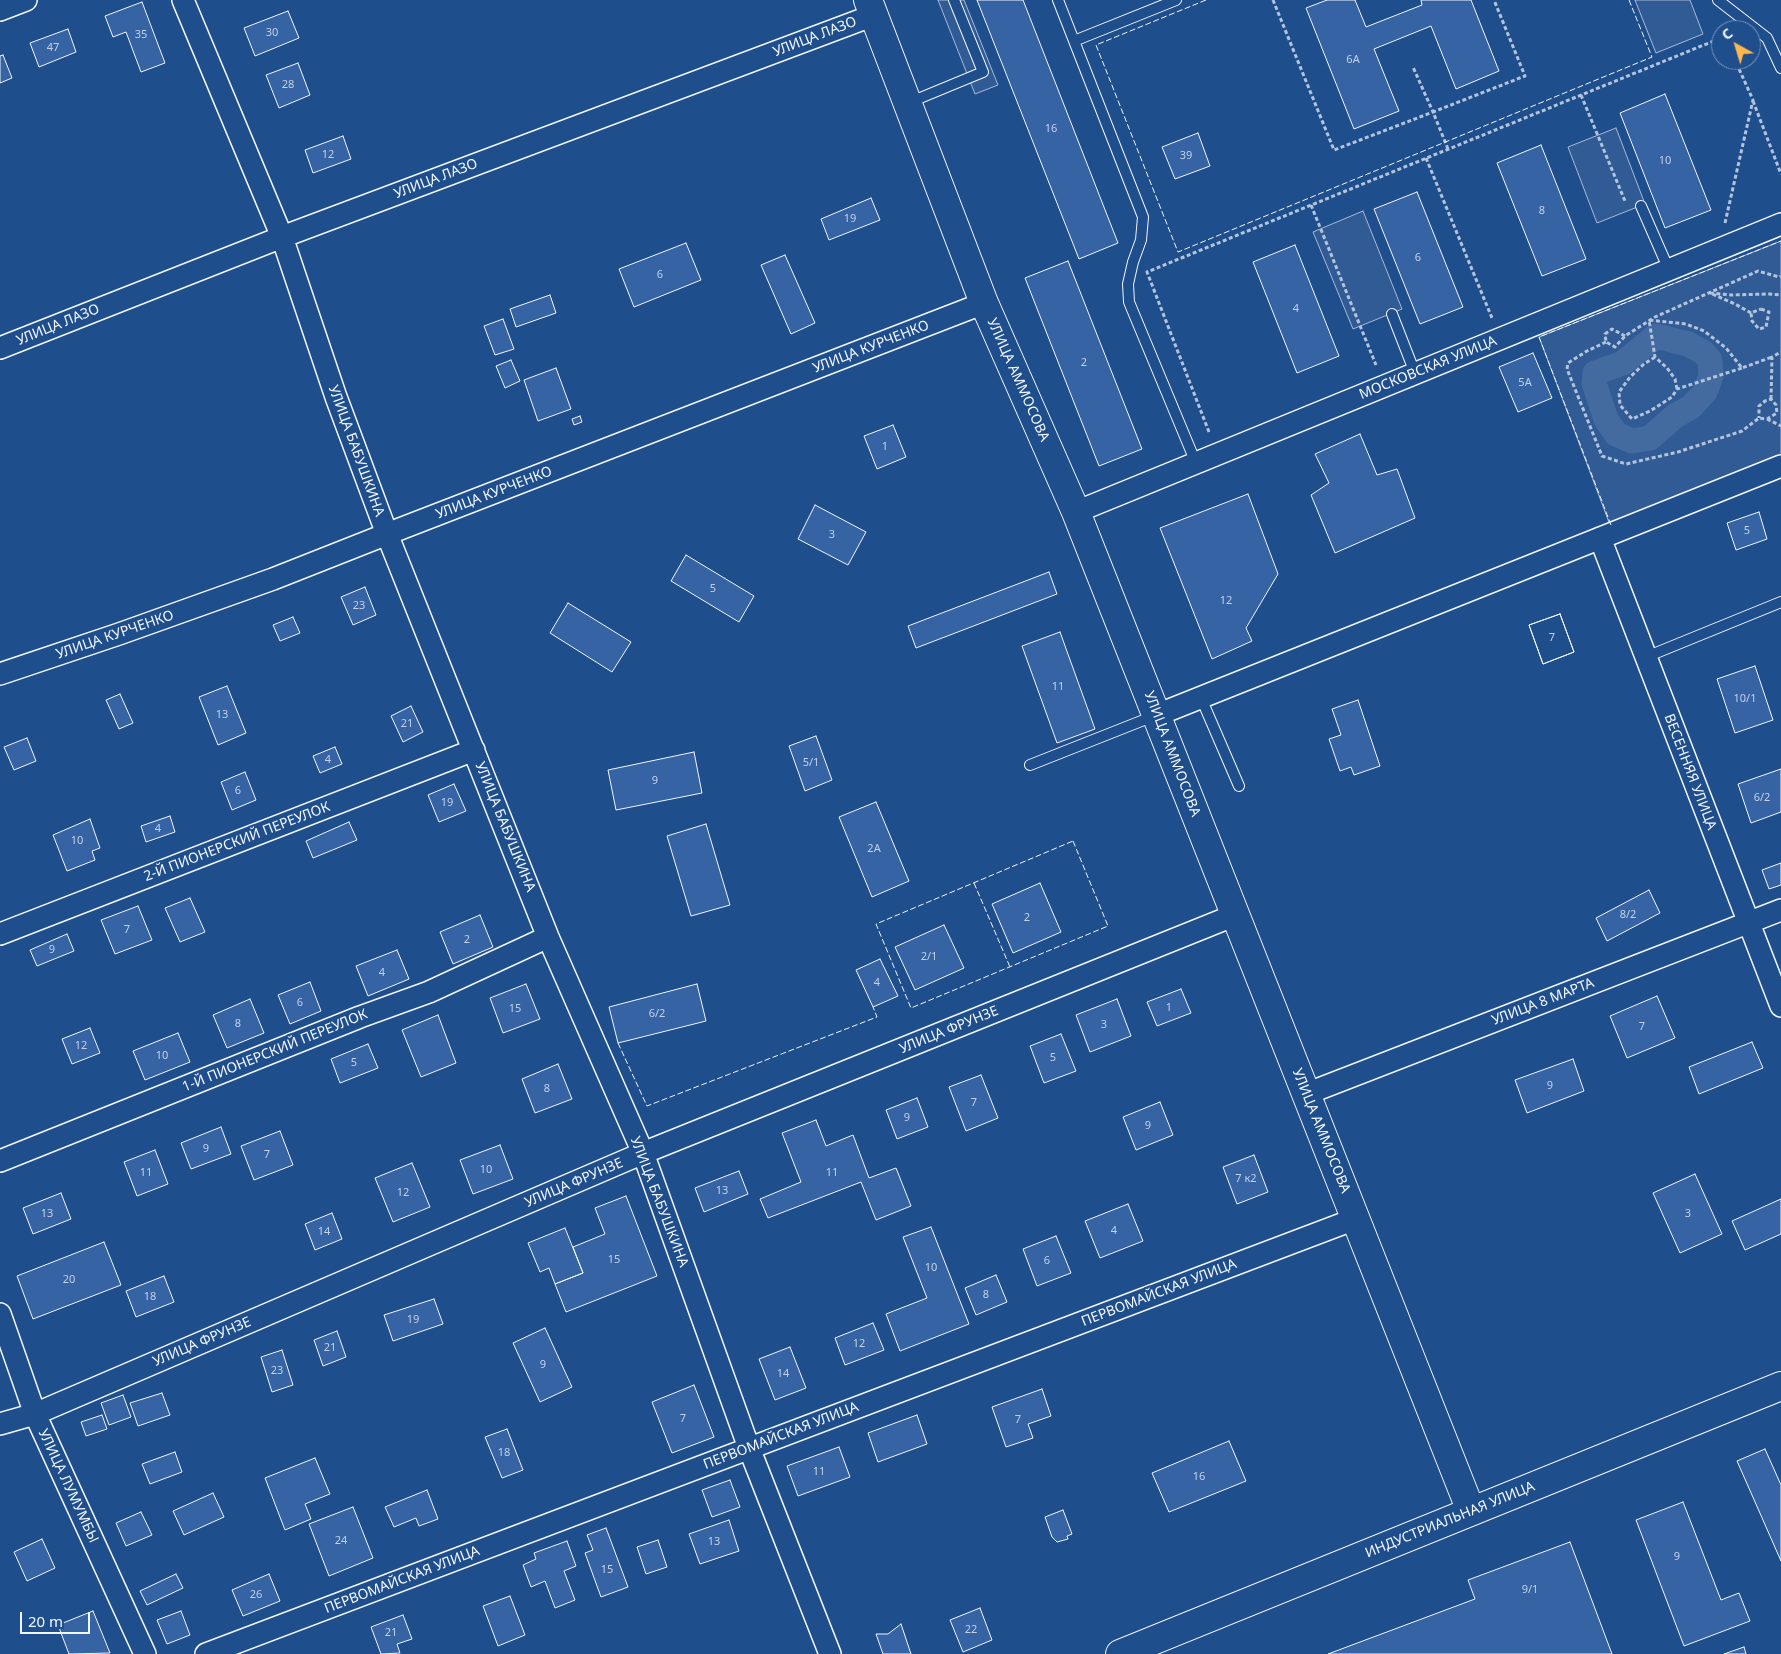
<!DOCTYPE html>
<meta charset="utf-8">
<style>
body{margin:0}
#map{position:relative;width:1781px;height:1654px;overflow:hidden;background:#1f4e8c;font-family:"Noto Sans",sans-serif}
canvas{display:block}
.north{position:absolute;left:1711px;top:20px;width:50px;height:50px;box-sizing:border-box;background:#1f4e8c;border:1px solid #7391ba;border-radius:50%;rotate:321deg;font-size:14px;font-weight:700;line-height:20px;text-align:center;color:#f2f6ff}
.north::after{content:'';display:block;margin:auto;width:18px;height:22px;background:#ffb74d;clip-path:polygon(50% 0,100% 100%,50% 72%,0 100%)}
.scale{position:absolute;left:20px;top:1612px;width:70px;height:22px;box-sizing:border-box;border:2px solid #f2f6ff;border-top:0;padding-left:6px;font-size:15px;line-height:18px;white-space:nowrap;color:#f2f6ff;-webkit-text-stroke:4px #1f4e8c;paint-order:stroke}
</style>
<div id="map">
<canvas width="1781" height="1654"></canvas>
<div class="north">С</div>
<div class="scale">20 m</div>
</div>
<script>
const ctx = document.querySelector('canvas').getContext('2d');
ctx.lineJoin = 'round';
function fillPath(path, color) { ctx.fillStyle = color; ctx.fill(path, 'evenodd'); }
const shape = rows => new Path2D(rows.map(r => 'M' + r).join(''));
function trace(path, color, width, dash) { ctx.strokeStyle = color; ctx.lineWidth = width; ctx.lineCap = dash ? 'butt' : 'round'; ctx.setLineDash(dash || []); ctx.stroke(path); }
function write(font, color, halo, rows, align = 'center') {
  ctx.font = font + ' "Noto Sans",sans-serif'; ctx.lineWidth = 4; ctx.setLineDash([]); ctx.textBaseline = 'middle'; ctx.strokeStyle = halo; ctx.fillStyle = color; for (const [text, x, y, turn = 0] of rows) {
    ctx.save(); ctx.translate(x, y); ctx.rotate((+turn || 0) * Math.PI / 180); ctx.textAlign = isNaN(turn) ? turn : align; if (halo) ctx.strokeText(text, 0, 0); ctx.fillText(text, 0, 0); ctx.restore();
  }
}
const built = shape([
 [938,0,964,0,998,85,975,94,938,0],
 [1635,0,1690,0,1703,34,1656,53,1635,0],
 [1616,128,1645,204,1597,223,1568,147,1616,128],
 [1363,211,1402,309,1353,329,1313,232,1363,211],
 [1781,241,1781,458,1610,525,1539,337,1781,241]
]);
fillPath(built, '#305b95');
trace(built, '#a8bbd7', 1);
trace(shape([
 [1656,336,1688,344,1703,352,1710,360,1711,376,1705,392,1691,407,1675,416,1650,438,1632,441,1616,434,1606,419,1594,383,1595,373,1623,363,1656,336]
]), '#446ba0', 25);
const building = shape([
 [977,0,1023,0,1118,243,1079,259,977,0],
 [1327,0,1355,0,1366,27,1422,5,1421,0,1471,0,1499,71,1456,89,1431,26,1374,49,1399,111,1354,129,1306,8,1327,0],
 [142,2,165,63,141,72,126,32,113,37,105,16,142,2],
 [288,11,299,38,255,56,244,28,288,11],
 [68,29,76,52,39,67,30,43,68,29],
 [3,55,12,78,0,83,0,56,3,55],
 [298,63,310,95,279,108,266,75,298,63],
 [1665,94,1711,210,1665,228,1620,113,1665,94],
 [1198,133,1210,166,1175,179,1162,147,1198,133],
 [343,136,351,159,313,173,305,150,343,136],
 [1541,145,1586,259,1542,276,1497,163,1541,145],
 [1417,192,1463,307,1420,324,1374,209,1417,192],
 [871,198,880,220,829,240,821,219,871,198],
 [686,243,701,280,634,307,619,269,686,243],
 [1295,245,1339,356,1297,373,1253,262,1295,245],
 [785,255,815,323,791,334,761,265,785,255],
 [1068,261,1142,449,1099,466,1025,278,1068,261],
 [550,295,556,313,516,327,510,309,550,295],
 [503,319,514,349,495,355,484,326,503,319],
 [1533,353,1552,398,1518,412,1499,367,1533,353],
 [511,360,520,381,505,388,496,366,511,360],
 [556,368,571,409,538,421,524,380,556,368],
 [580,416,582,422,574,425,572,419,580,416],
 [893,425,906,457,877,469,864,436,893,425],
 [1360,434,1377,475,1397,469,1415,518,1335,553,1311,495,1329,483,1315,454,1360,434],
 [1248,494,1278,574,1246,628,1252,641,1212,659,1160,528,1248,494],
 [815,505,866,532,848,565,798,539,815,505],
 [1759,512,1767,539,1736,550,1727,523,1759,512],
 [686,555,754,596,739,622,671,581,686,555],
 [1049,572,1057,594,916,648,908,626,1049,572],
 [365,587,376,615,353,625,341,597,365,587],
 [568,603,631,642,612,672,550,633,568,603],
 [1560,614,1574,652,1543,664,1529,625,1560,614],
 [1560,614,1574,652,1543,664,1529,625,1560,614],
 [293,617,300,633,280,641,273,625,293,617],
 [1060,632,1095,729,1057,743,1022,646,1060,632],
 [1755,666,1773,720,1735,733,1717,679,1755,666],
 [227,686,246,733,218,745,199,697,227,686],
 [120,694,133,723,119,729,106,700,120,694],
 [1358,700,1380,766,1354,775,1351,767,1340,771,1329,739,1341,735,1332,709,1358,700],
 [411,706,423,732,403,742,391,716,411,706],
 [816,736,832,780,805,791,789,746,816,736],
 [27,738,36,761,14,770,4,747,27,738],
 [335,747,342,764,320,773,313,756,335,747],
 [694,752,702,793,616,810,608,770,694,752],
 [1781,769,1781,812,1751,823,1738,784,1781,769],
 [245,772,256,800,232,810,221,782,245,772],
 [454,784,466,811,439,822,428,795,454,784],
 [876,802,909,881,872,897,839,817,876,802],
 [170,816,175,832,146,842,141,826,170,816],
 [90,819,100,848,92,851,95,860,67,871,53,835,90,819],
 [349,822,357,840,313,858,306,841,349,822],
 [706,824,730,905,691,916,667,836,706,824],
 [1781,863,1781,885,1769,889,1762,870,1781,863],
 [1040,883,1061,932,1013,953,992,904,1040,883],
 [1649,890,1660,913,1607,941,1596,918,1649,890],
 [190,898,205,932,180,942,165,908,190,898],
 [138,906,152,940,115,954,101,920,138,906],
 [480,915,493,947,453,964,440,932,480,915],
 [944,925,964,968,915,990,895,947,944,925],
 [67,934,74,951,37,966,30,950,67,934],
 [397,950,409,979,368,996,356,966,397,950],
 [880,959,898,996,873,1007,856,970,880,959],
 [310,982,321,1011,290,1024,278,995,310,982],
 [526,984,540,1019,503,1033,490,998,526,984],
 [697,984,706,1021,618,1043,609,1007,697,984],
 [1181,989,1191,1013,1157,1026,1147,1002,1181,989],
 [1657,996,1675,1038,1627,1058,1610,1016,1657,996],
 [250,999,264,1033,227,1048,213,1015,250,999],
 [1117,999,1131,1036,1090,1052,1076,1015,1117,999],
 [438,1015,456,1063,421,1077,402,1030,438,1015],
 [90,1028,100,1053,72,1064,62,1039,90,1028],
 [178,1033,190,1062,145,1080,133,1051,178,1033],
 [1061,1034,1076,1071,1044,1083,1030,1046,1061,1034],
 [1752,1042,1763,1068,1699,1094,1689,1067,1752,1042],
 [368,1044,378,1068,340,1083,331,1059,368,1044],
 [1573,1059,1584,1091,1527,1113,1515,1080,1573,1059],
 [558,1064,572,1099,535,1113,522,1079,558,1064],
 [981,1075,998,1118,966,1131,949,1087,981,1075],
 [917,1098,928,1127,897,1139,886,1110,917,1098],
 [1160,1102,1173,1135,1136,1150,1123,1117,1160,1102],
 [816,1120,826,1146,853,1135,869,1178,896,1168,911,1206,876,1220,861,1182,768,1218,760,1199,801,1182,782,1133,816,1120],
 [221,1127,231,1154,191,1169,181,1143,221,1127],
 [280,1131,293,1165,254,1180,241,1146,280,1131],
 [500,1145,513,1179,473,1194,460,1160,500,1145],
 [155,1150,168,1184,137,1196,124,1162,155,1150],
 [1254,1155,1268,1192,1237,1204,1223,1167,1254,1155],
 [412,1163,430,1207,393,1222,375,1178,412,1163],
 [739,1171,748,1194,704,1212,695,1188,739,1171],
 [1695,1174,1722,1234,1680,1253,1653,1193,1695,1174],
 [61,1193,71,1219,33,1234,23,1208,61,1193],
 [626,1196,657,1276,566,1312,555,1284,583,1273,573,1247,605,1234,595,1208,626,1196],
 [1781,1199,1781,1234,1745,1250,1732,1221,1781,1199],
 [1128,1204,1143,1241,1100,1258,1085,1221,1128,1204],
 [332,1213,342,1239,315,1250,305,1224,332,1213],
 [931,1227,969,1324,900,1351,886,1314,927,1298,903,1237,931,1227],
 [565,1228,583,1273,555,1284,549,1268,540,1272,528,1243,565,1228],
 [1056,1236,1071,1273,1037,1286,1023,1249,1056,1236],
 [104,1242,121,1285,33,1319,17,1276,104,1242],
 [996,1275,1007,1302,976,1315,965,1288,996,1275],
 [164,1276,174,1302,136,1317,126,1291,164,1276],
 [434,1299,443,1324,393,1341,384,1315,434,1299],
 [873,1323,884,1350,845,1365,835,1338,873,1323],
 [545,1328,572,1387,540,1402,513,1343,545,1328],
 [337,1331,346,1357,323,1366,314,1340,337,1331],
 [790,1347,806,1388,775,1400,759,1359,790,1347],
 [282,1350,293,1385,272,1392,261,1357,282,1350],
 [694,1385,714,1437,672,1453,652,1402,694,1385],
 [1042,1389,1051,1416,1028,1424,1033,1438,1006,1447,992,1407,1042,1389],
 [162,1393,170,1415,138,1426,130,1403,162,1393],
 [123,1395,131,1417,109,1425,101,1403,123,1395],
 [102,1415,107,1429,86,1436,81,1422,102,1415],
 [917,1415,927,1444,878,1462,868,1433,917,1415],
 [507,1429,523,1470,502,1478,485,1437,507,1429],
 [1229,1441,1246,1481,1169,1512,1152,1473,1229,1441],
 [839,1447,850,1477,798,1496,787,1466,839,1447],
 [1765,1449,1781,1485,1781,1561,1737,1461,1765,1449],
 [175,1452,182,1472,150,1484,142,1464,175,1452],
 [315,1458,330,1494,305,1504,311,1519,285,1530,265,1478,315,1458],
 [730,1480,740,1507,712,1517,702,1490,730,1480],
 [427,1490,438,1519,419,1526,416,1518,394,1527,385,1507,427,1490],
 [213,1493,224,1517,184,1535,173,1511,213,1493],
 [1683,1502,1721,1600,1739,1593,1750,1621,1684,1646,1636,1520,1683,1502],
 [353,1507,373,1558,329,1576,309,1524,353,1507],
 [1063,1510,1072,1534,1067,1536,1068,1539,1057,1542,1052,1537,1045,1517,1063,1510],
 [141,1512,152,1535,126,1546,116,1523,141,1512],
 [729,1520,739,1551,700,1564,689,1534,729,1520],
 [606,1528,628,1587,601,1597,585,1553,593,1550,587,1535,606,1528],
 [42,1539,55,1568,27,1581,14,1552,42,1539],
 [658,1540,667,1567,646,1574,637,1547,658,1540],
 [567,1541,576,1566,564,1571,575,1600,555,1608,545,1581,531,1587,523,1565,536,1559,534,1553,567,1541],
 [1570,1542,1612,1654,1328,1654,1475,1599,1468,1580,1570,1542],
 [176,1574,183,1588,147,1605,140,1591,176,1574],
 [269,1574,280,1601,243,1616,232,1590,269,1574],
 [510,1596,525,1635,498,1646,483,1606,510,1596],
 [980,1608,992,1640,963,1652,950,1620,980,1608],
 [93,1611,110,1653,69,1654,58,1625,93,1611],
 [181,1611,190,1635,167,1644,157,1620,181,1611],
 [403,1615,412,1639,397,1644,400,1653,381,1654,371,1627,403,1615],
 [901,1624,911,1654,883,1654,876,1634,888,1634,901,1624],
 [1744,1647,1746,1654,1724,1654,1744,1647]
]);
fillPath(building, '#3563a3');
trace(building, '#f2f6ff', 1);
const lane = shape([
 [1058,0,1143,217,1141,240,1133,262,1128,284,1129,302,1196,463],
 [1718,0,1767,38,1781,68],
 [1074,41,1176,0],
 [908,103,983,72,954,0],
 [1641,206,1669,270],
 [1392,314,1415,373],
 [1646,657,1781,602],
 [1201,698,1239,786],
 [1030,765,1154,716]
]);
const street = shape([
 [183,0,282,237,336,397,387,534,548,937,643,1153,749,1448,830,1654],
 [0,10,26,0],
 [0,348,282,237,874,15],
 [1076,512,1781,224],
 [1600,538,1781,1006],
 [0,674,119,634,273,579,387,534,984,303],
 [1157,715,1781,466],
 [0,934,474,750],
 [1306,1094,1781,910],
 [0,1161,360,1017,429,992,548,937],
 [0,1314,35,1414,145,1654],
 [0,1424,35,1414,643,1153,1235,915],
 [206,1654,1355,1219]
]);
const secondary = shape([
 [868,0,984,303,1076,512,1471,1511],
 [1120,1654,1781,1386]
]);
trace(lane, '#f2f6ff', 12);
trace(street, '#f2f6ff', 24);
trace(secondary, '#f2f6ff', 30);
trace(shape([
 [1273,0,1334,150,1433,112,1413,67],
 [1581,95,1625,201],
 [1753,101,1781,174],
 [1448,149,1433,112,1525,76,1494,0],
 [1426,158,1492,318],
 [1311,205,1376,365],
 [1725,223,1753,100,1735,60],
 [1761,309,1769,312,1766,327,1759,329,1752,321,1751,313,1761,309],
 [1751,313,1735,304,1710,293,1731,295,1769,294,1781,295],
 [1625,336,1612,329,1605,334,1606,342,1615,347,1625,336,1655,317,1758,271,1779,277,1781,276],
 [1606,342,1587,351,1568,363,1567,369,1602,456,1626,464,1678,452,1742,431,1759,418,1767,419,1777,413,1776,405,1771,399,1765,401,1759,406,1759,418],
 [1655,357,1644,364,1630,377,1619,392,1620,405,1632,419,1650,411,1672,397,1677,389,1742,368],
 [1677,389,1675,379,1667,368,1655,357,1649,320,1686,324,1704,331,1726,348,1742,368,1772,357],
 [1771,399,1772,357,1781,352],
 [1767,419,1781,426],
 [1209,432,1147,272,1721,38]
]), '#b3c4dc', 3, [4, 2.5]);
trace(lane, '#1f4e8c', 10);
trace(street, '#1f4e8c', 21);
trace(secondary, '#1f4e8c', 28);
trace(shape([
 [1206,0,1096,45,1178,252,1652,57,1629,0],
 [1611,525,1539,337,1781,241],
 [1073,841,1108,926,911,1008,876,924,1073,841],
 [974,883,1010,967],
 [618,1043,647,1106,877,1017,873,1007]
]), '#f2f6ff', 1, [6, 2.5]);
write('11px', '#c3d1e8', null, [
 ["30",272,33],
 ["35",141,35],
 ["47",53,48],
 ["6А",1353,60],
 ["28",288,85],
 ["16",1051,129],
 ["12",328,155],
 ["39",1186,156],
 ["10",1665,161],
 ["8",1542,211],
 ["19",850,219],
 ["6",1418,258],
 ["6",660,275],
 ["4",1296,309],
 ["2",1084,363],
 ["5А",1525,383],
 ["1",885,447],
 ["5",1747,531],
 ["3",832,535],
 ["5",713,589],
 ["12",1226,601],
 ["23",359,606],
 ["7",1552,638],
 ["11",1058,687],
 ["10/1",1745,699],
 ["13",222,715],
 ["21",407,724],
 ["4",328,760],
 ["5/1",811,763],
 ["9",655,781],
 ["6",238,791],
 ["6/2",1762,798],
 ["19",447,803],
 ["4",158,829],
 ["10",77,841],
 ["2А",874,849],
 ["8/2",1628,915],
 ["2",1027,918],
 ["7",127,930],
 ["2",467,940],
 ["9",52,950],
 ["2/1",929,957],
 ["4",382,973],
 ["4",877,983],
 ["6",300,1003],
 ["1",1169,1008],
 ["15",515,1009],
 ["6/2",657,1014],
 ["8",238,1024],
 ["3",1104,1025],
 ["7",1642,1027],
 ["12",81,1046],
 ["10",162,1056],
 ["5",1053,1058],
 ["5",354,1063],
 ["9",1550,1086],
 ["8",547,1089],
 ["7",974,1103],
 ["9",907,1118],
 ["9",1148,1126],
 ["9",206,1149],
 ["7",267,1155],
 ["10",486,1170],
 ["11",146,1173],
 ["11",832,1173],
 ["7 к2",1246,1179],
 ["13",722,1191],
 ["12",403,1193],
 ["13",47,1214],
 ["3",1688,1214],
 ["4",1114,1231],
 ["14",324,1232],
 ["15",614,1260],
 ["6",1047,1261],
 ["10",931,1268],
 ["20",69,1280],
 ["8",986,1295],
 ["18",150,1297],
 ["19",413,1320],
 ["12",859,1344],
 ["21",330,1348],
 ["9",543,1365],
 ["23",277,1371],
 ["14",783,1374],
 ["7",683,1419],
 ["7",1018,1420],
 ["18",504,1453],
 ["11",819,1472],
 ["16",1199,1477],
 ["24",341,1541],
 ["13",714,1542],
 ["9",1677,1557],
 ["15",607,1570],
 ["9/1",1530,1590],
 ["26",256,1595],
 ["22",971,1630],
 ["21",391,1633]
]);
write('14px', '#f2f6ff', '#1f4e8c', [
 ["УЛИЦА ЛАЗО",815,37,-21],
 ["УЛИЦА ЛАЗО",436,179,-21],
 ["УЛИЦА ЛАЗО",58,325,-22],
 ["УЛИЦА КУРЧЕНКО",871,347,-21],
 ["МОСКОВСКАЯ УЛИЦА",1428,368,-22],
 ["УЛИЦА АММОСОВА",1018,380,66],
 ["УЛИЦА БАБУШКИНА",356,451,70],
 ["УЛИЦА КУРЧЕНКО",494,493,-21],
 ["УЛИЦА КУРЧЕНКО",115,635,-19],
 ["УЛИЦА АММОСОВА",1172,754,69],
 ["ВЕСЕННЯЯ УЛИЦА",1690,772,69],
 ["УЛИЦА БАБУШКИНА",505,827,68],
 ["2-Й ПИОНЕРСКИЙ ПЕРЕУЛОК",237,842,-21],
 ["УЛИЦА 8 МАРТА",1543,1002,-21],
 ["УЛИЦА ФРУНЗЕ",949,1030,-22],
 ["1-Й ПИОНЕРСКИЙ ПЕРЕУЛОК",275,1051,-22],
 ["УЛИЦА АММОСОВА",1321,1131,68],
 ["УЛИЦА ФРУНЗЕ",574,1183,-23],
 ["УЛИЦА БАБУШКИНА",659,1202,69],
 ["ПЕРВОМАЙСКАЯ УЛИЦА",1159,1293,-21],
 ["УЛИЦА ФРУНЗЕ",202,1342,-23],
 ["ПЕРВОМАЙСКАЯ УЛИЦА",781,1436,-21],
 ["УЛИЦА ЛУМУМБЫ",68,1486,65],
 ["ИНДУСТРИАЛЬНАЯ УЛИЦА",1450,1520,-22],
 ["ПЕРВОМАЙСКАЯ УЛИЦА",402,1580,-21]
]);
</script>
